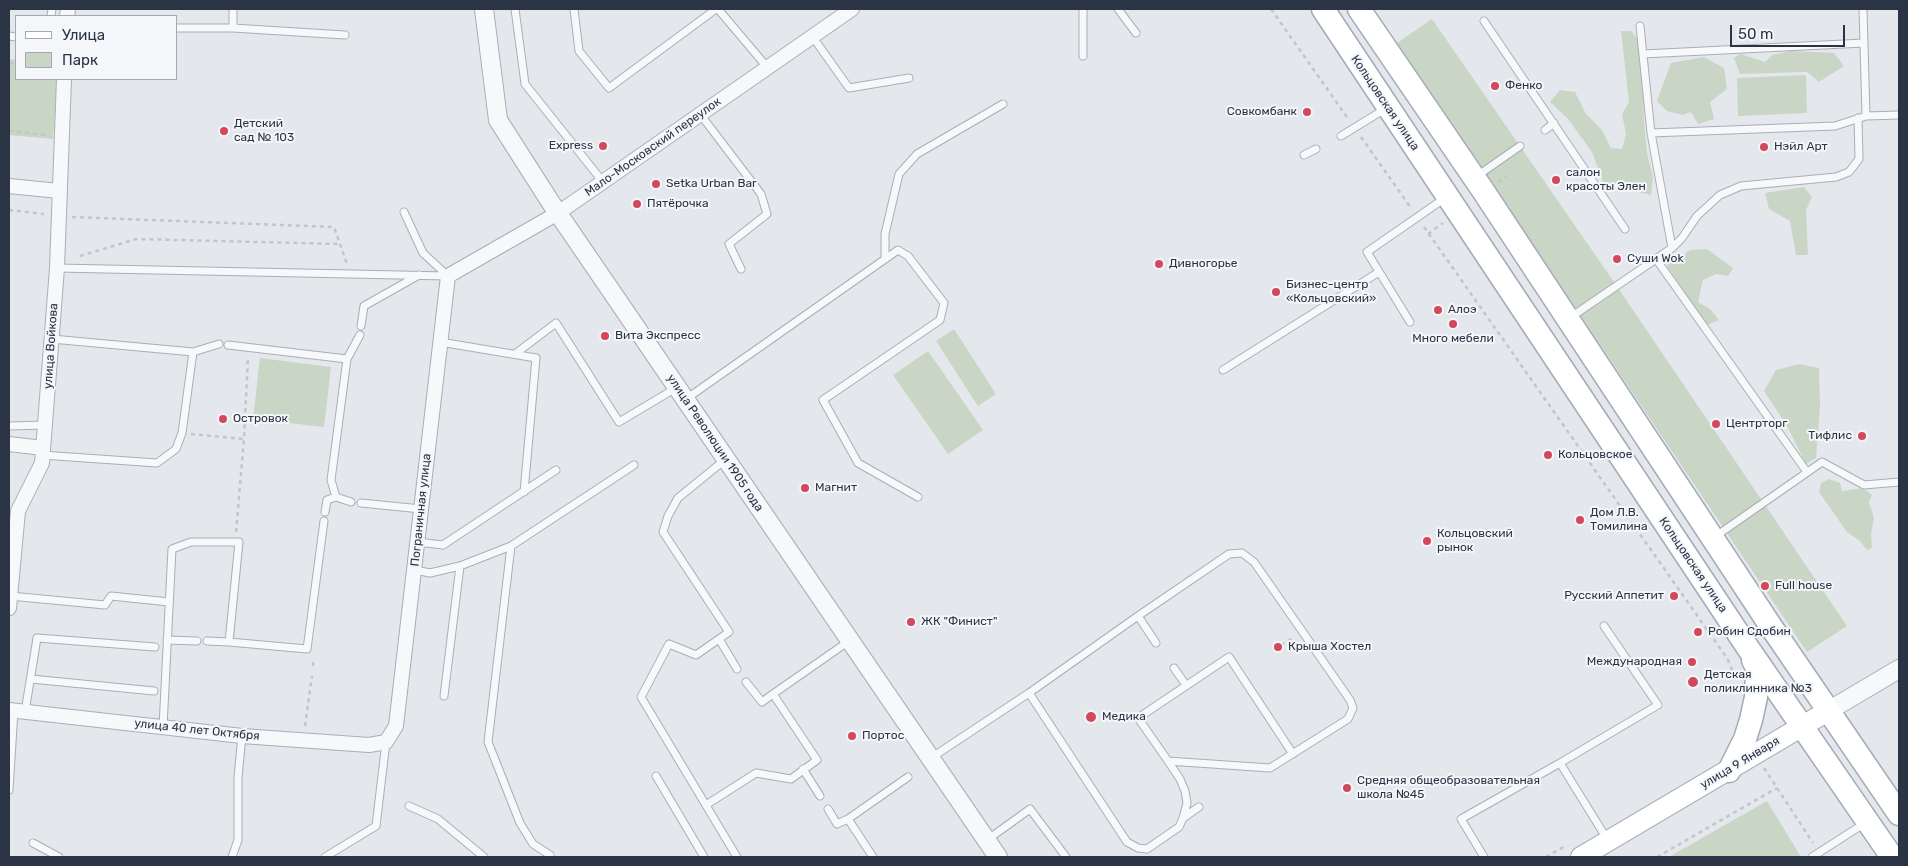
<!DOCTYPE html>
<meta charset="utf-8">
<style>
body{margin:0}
#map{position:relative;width:1908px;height:866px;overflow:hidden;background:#e4e7ec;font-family:Rubik,sans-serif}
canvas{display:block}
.frame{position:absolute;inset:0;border:10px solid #2b3445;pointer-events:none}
.legend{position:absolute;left:15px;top:15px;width:162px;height:65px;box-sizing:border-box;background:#f4f6f9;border:1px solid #a4a8b1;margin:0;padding:6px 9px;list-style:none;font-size:15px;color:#2b3445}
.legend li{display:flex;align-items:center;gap:10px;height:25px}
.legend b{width:25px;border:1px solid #a4a8b1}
.scale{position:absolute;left:1730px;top:25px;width:115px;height:22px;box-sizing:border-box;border:2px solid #2b3445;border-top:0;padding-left:6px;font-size:15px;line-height:18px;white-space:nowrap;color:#2b3445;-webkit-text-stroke:4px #f4f6f9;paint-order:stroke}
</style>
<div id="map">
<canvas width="1908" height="866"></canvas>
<div class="frame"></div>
<ul class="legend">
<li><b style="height:6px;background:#fff"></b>Улица</li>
<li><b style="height:14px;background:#c9d6c5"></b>Парк</li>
</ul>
<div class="scale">50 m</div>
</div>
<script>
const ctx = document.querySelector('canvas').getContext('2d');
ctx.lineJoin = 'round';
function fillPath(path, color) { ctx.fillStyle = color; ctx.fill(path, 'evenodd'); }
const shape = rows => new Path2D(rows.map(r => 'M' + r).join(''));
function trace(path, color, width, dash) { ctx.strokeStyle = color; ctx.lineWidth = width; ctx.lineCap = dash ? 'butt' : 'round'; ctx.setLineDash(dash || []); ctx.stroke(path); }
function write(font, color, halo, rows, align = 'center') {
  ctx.font = font + ' Rubik,sans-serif'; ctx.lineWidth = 4; ctx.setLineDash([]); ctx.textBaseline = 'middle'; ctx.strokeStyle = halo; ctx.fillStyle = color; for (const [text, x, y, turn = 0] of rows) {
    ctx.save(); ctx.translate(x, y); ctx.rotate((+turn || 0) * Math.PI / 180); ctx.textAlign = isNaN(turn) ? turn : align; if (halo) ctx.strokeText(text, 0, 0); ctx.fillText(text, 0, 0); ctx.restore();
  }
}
fillPath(shape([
 [1432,19,1614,282,1847,626,1807,652,1397,43],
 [1621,31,1631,31,1638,40,1643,94,1644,122,1647,153,1653,177,1651,195,1625,189,1618,183,1604,184,1592,152,1568,119,1550,102,1560,90,1575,92,1586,114,1602,130,1611,148,1622,149,1626,134,1622,114,1629,102],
 [1791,51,1834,53,1844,66,1819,82,1807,72,1740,74,1734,58,1741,54,1765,62,1772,55],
 [1704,57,1724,68,1727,89,1710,102,1714,119,1698,124,1691,112,1683,115,1667,111,1657,101,1671,63],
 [9,59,16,60,16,79,57,79,53,139,9,135],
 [1806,75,1807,113,1738,116,1737,78],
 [1804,187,1812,197,1806,210,1808,255,1796,255,1790,221,1769,209,1765,193],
 [1707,249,1733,268,1728,276,1716,274,1703,280,1698,302,1710,309,1719,320,1707,325,1667,266,1670,261,1681,257,1690,250],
 [954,329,996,394,978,406,936,341],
 [928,351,983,430,948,454,893,375],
 [260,358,331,367,324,427,253,419],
 [1799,364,1819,368,1820,406,1816,458,1806,464,1787,426,1764,391,1776,370],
 [1829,479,1840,483,1842,491,1863,488,1872,495,1869,502,1874,518,1871,533,1872,548,1867,550,1860,541,1847,532,1819,492,1821,483],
 [1767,801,1801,857,1669,857]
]), '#c9d6c5');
const service = shape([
 [233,9,233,28],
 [515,9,525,84,603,182],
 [574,9,579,51,609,88,716,9],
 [718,9,767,67],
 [1083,9,1083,56],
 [1118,9,1136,33],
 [1863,9,1866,116],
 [51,16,52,9],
 [1484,21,1625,229],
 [1640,26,1651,133,1672,248],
 [176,28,233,28,345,35],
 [9,36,16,37],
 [812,36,849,88,909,78],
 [1643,54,1864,43],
 [700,114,761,194,767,214,729,244,741,269],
 [1545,130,1554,123],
 [1651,133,1835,126,1866,116,1899,115],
 [1341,136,1385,109],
 [1304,155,1316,149],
 [1477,176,1520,146],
 [404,212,423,253,448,276],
 [885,259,885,234,899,174,917,154,1003,104],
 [1656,259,1807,472],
 [57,268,448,276],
 [1571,317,1672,248,1682,238,1697,216,1720,195,1741,186,1836,177,1849,172,1859,159,1858,118],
 [1410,322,1367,252,1445,198],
 [361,326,364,306,419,275],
 [52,339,193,352,219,344],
 [440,342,536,358,524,492],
 [228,345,347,359,331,480,336,497,351,502],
 [515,354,556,323,619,422,676,388],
 [347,359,360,335],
 [1223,370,1379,272],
 [686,399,898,250,908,256,944,303,940,320,823,400,858,463,918,497],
 [9,426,45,425],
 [42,455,157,463,176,449,182,433,193,352],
 [726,459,678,498,668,516,663,532,729,632,696,655,669,644,641,697,737,857],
 [361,503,421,509],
 [325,512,327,500,336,497],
 [1716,536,1822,462,1864,485,1899,482],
 [418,542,443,545,556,470],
 [511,546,634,465],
 [460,566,511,546,488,742,520,823,533,844,550,855],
 [415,570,430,573,460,566,444,696],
 [10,596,105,605,111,596,169,602],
 [1138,616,1156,643],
 [1604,626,1658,705,1560,763,1607,839],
 [719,639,737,669],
 [167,640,197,641],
 [229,642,307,649,324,521],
 [1174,668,1186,685],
 [31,679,154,691],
 [746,682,762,702,773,694],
 [1029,693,1127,842,1138,848,1147,849,1179,827,1183,818,1187,803,1185,791,1180,779,1168,761],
 [25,712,37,638,155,647],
 [163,727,172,549,191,542,239,542,229,642,207,641],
 [931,758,1029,693,1138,616,1229,554,1242,553,1254,562,1350,700,1353,708,1348,719,1270,768,1168,761,1138,718,1229,657,1293,754],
 [803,769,820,796],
 [656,776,704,857],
 [9,790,14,711],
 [706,805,756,773,791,779,817,760,773,694,849,641],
 [409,806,438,819,484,857],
 [828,809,837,824,848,819],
 [1183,818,1199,807],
 [987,840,1030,809,1066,857],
 [33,843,59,857],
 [232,857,238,840,238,777,242,736],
 [325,857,376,826,386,742],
 [873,857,848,819,908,777],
 [1484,857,1461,819,1560,763],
 [1812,857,1865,823]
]);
const minor = shape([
 [67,16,68,9],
 [9,186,59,191],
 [9,444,43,448],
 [9,608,18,511,42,463,57,268,64,79],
 [9,710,242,736,369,745,386,742,396,726,448,276,558,213,852,9]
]);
const tertiary = shape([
 [484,9,498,120,551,203,998,857],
 [1828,711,1899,669]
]);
const secondary = shape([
 [1581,857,1828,711]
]);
const primary = shape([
 [1323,9,1746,645,1892,857],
 [1359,9,1484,192,1772,628,1899,814],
 [1729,771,1745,739,1751,720,1756,697,1757,668,1753,660]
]);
trace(service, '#a9aeb7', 9);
trace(minor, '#a9aeb7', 16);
trace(tertiary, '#a9aeb7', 20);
trace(secondary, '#a9aeb7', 22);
trace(primary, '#a3abb8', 25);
trace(shape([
 [1271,9,1349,120],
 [9,63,16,64],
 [9,131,47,135],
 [1361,137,1411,208],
 [1498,182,1506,176],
 [9,210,44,214],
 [72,217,334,227,347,264],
 [1424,227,1727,658,1737,681],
 [1428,234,1443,223],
 [80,256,136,239,340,244],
 [191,434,244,439,248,357],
 [236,532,244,439],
 [1281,645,1293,638],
 [313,666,313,658],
 [305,726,312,676],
 [1764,768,1813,843],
 [1546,857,1567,845],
 [1657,857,1777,788]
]), '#c2c5cb', 2.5, [4, 4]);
trace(service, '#f7f8fa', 7);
trace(minor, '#f7f8fa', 14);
trace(tertiary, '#f7f8fa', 18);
trace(secondary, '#fff', 20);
trace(primary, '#fff', 22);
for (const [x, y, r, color] of [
 [1495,86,5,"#d1495b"],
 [1307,112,5,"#d1495b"],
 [224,131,5,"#d1495b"],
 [603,146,5,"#d1495b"],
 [1764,147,5,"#d1495b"],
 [1556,180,5,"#d1495b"],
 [656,184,5,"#d1495b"],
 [637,204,5,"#d1495b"],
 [1617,259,5,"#d1495b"],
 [1159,264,5,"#d1495b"],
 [1276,292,5,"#d1495b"],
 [1438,310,5,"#d1495b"],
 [1453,324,5,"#d1495b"],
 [605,336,5,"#d1495b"],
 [223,419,5,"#d1495b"],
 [1716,424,5,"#d1495b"],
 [1862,436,5,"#d1495b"],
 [1548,455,5,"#d1495b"],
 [805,488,5,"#d1495b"],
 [1580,520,5,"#d1495b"],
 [1427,541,5,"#d1495b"],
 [1765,586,5,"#d1495b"],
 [1674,596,5,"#d1495b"],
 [911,622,5,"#d1495b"],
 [1698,632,5,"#d1495b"],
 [1278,647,5,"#d1495b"],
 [1692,662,5,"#d1495b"],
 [1693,682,6,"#d1495b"],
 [1091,717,6,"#d1495b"],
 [852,736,5,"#d1495b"],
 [1347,788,5,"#d1495b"]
]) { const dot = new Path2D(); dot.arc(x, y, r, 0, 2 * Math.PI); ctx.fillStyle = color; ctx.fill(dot); trace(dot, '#f4f6f9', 2); }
write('12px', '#2b3445', '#f4f6f9', [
 ["Фенко",1505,86],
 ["Совкомбанк",1297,112,"right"],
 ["Детский",234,124],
 ["сад № 103",234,138],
 ["Express",593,146,"right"],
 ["Нэйл Арт",1774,147],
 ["салон",1566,173],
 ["красоты Элен",1566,187],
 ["Setka Urban Bar",666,184],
 ["Пятёрочка",647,204],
 ["Суши Wok",1627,259],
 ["Дивногорье",1169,264],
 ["Бизнес-центр",1286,285],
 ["«Кольцовский»",1286,299],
 ["Алоэ",1448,310],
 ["Вита Экспресс",615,336],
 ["Много мебели",1453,339,"center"],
 ["Островок",233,419],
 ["Центрторг",1726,424],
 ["Тифлис",1852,436,"right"],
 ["Кольцовское",1558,455],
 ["Магнит",815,488],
 ["Дом Л.В.",1590,513],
 ["Томилина",1590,527],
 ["Кольцовский",1437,534],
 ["рынок",1437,548],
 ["Full house",1775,586],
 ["Русский Аппетит",1664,596,"right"],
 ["ЖК \"Финист\"",921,622],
 ["Робин Сдобин",1708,632],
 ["Крыша Хостел",1288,647],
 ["Международная",1682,662,"right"],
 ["Детская",1704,675],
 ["поликлинника №3",1704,689],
 ["Медика",1102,717],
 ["Портос",862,736],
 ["Средняя общеобразовательная",1357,781],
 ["школа №45",1357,795]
], 'left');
write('12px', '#2b3445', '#f4f6f9', [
 ["Кольцовская улица",1385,103,56],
 ["Мало-Московский переулок",653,147,-35],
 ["улица Войкова",51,346,-86],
 ["улица Революции 1905 года",715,443,56],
 ["Пограничная улица",421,510,-84],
 ["Кольцовская улица",1693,565,56],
 ["улица 40 лет Октября",197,730,6],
 ["улица 9 Января",1740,763,-31]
]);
</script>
